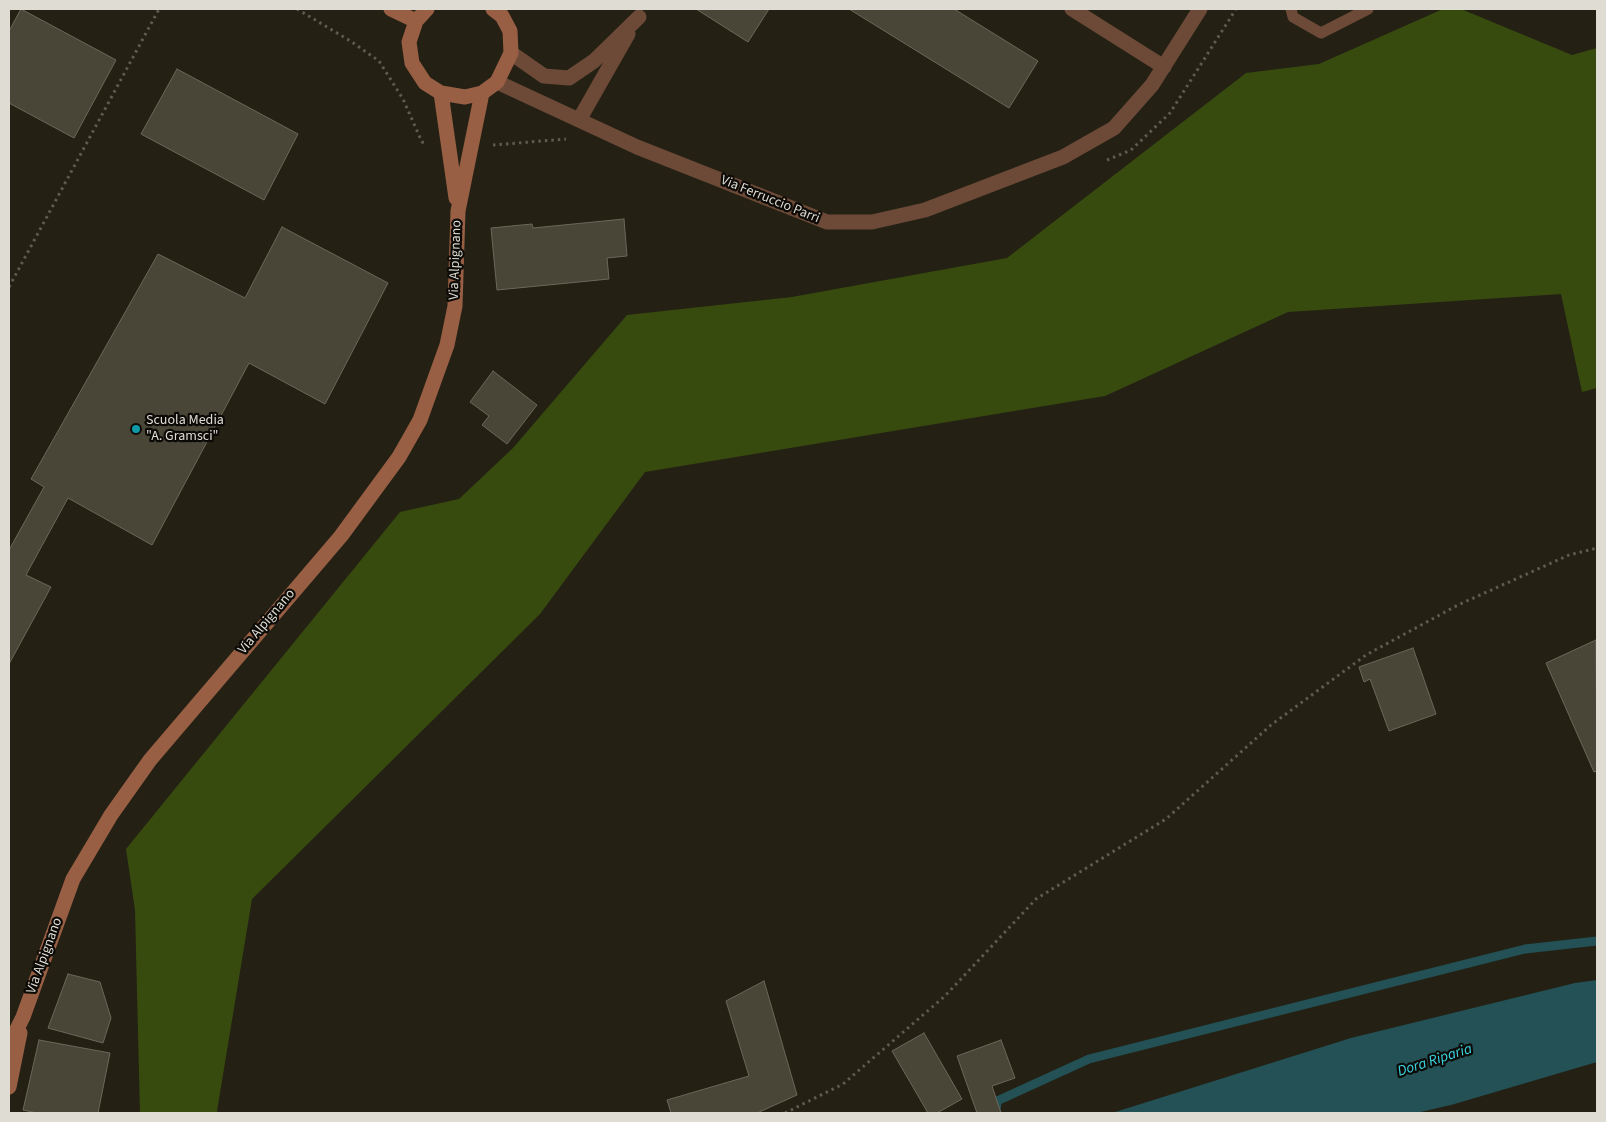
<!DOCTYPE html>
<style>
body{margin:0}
#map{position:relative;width:1606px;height:1122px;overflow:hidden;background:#242114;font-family:"Source Sans 3",sans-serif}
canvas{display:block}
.frame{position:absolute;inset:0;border:10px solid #dfdcd4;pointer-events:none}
</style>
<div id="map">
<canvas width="1606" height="1122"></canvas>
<div class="frame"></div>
</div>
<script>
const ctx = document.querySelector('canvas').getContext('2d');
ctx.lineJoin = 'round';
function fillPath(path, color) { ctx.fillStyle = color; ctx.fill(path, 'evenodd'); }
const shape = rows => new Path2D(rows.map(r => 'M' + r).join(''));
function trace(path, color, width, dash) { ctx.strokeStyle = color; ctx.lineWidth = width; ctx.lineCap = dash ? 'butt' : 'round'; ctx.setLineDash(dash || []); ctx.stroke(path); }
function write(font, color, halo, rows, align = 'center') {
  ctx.font = font + ' "Source Sans 3",sans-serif'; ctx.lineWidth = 4.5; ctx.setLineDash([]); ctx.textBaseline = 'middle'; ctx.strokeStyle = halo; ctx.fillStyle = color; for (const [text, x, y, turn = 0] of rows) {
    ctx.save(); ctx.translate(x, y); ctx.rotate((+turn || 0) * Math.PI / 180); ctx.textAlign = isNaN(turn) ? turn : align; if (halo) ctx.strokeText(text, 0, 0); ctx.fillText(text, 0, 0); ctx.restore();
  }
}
fillPath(shape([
 [1443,9,1461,9,1572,55,1597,48,1597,388,1582,392,1561,294,1288,312,1105,396,645,472,540,614,252,899,217,1111,219,1113,140,1113,135,910,126,849,400,512,459,499,513,448,627,315,792,297,1007,258,1246,73,1319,64]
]), '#384b0f');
fillPath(shape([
 [1597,980,1597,1062,1451,1105,1416,1113,1112,1113,1351,1038,1575,983]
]), '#235155');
trace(shape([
 [996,1113,997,1101,1089,1059,1525,949,1597,941]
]), '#235155', 9);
const building = shape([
 [21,9,116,60,74,138,9,103,9,31,21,9],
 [696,9,769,9,748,42,696,9],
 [849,9,954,9,1038,61,1009,108,849,9],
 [177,69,298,134,264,200,141,134,177,69],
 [624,219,627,256,607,258,609,279,497,290,491,228,532,224,533,228,624,219],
 [282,227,388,283,325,404,249,363,152,545,68,498,26,575,51,587,9,664,9,550,44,487,31,479,158,254,245,298,282,227],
 [493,371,537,405,507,444,482,425,489,416,470,402,493,371],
 [1596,640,1597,771,1594,772,1546,663,1596,640],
 [1413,648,1436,714,1389,731,1370,679,1364,682,1359,667,1413,648],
 [68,974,100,982,111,1018,103,1043,48,1028,68,974],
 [764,981,797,1095,757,1113,671,1113,667,1100,749,1076,726,1001,764,981],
 [924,1033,962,1099,937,1113,928,1113,892,1051,924,1033],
 [39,1040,110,1053,98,1113,37,1113,23,1110,39,1040],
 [1001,1040,1015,1078,992,1086,1001,1113,977,1113,957,1056,1001,1040]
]);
fillPath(building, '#494537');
trace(building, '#6c6859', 1);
trace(shape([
 [297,9,352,42,379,61,403,99,422,142,426,143],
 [493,145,566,139],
 [1107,160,1131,150,1170,113,1236,9],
 [9,287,159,9],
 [785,1113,843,1084,945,996,1036,899,1166,819,1271,725,1366,655,1458,605,1569,555,1597,548]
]), '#5e5b4f', 3, [2.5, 4]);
trace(shape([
 [1291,9,1293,17,1321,33,1368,9]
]), '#6d4a38', 11);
trace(shape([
 [1072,9,1164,67],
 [511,53,544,76,569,78,594,61,639,17],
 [497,82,637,147,827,222,872,222,925,210,1063,157,1114,128,1152,85,1200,9],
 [579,120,628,34]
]), '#6d4a38', 15);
trace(shape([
 [391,9,416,21],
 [427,9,416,21,409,42,412,63,425,83,441,93,465,97,482,93,497,82,511,53,510,31,502,16,493,9],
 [441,93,456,198],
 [9,1045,23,1017,73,879,111,815,150,760,341,536,399,457,420,420,447,345,455,306,458,211,482,93],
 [9,1087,20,1033]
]), '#985f44', 15);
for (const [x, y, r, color] of [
 [136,429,5,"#0f9aa8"]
]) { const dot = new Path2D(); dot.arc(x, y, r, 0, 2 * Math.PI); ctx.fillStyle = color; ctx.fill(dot); trace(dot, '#0c0a06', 2); }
write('14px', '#dfdcd4', '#0c0a06', [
 ["Via Ferruccio Parri",770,200,22],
 ["Via Alpignano",456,260,-88],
 ["Via Alpignano",267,622,-50],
 ["Via Alpignano",45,956,-70]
]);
write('14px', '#dfdcd4', '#0c0a06', [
 ["Scuola Media",146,421],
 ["\"A. Gramsci\"",146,437]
], 'left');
write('italic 15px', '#3cd5e3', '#0c0a06', [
 ["Dora Riparia",1435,1061,-18]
]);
</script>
